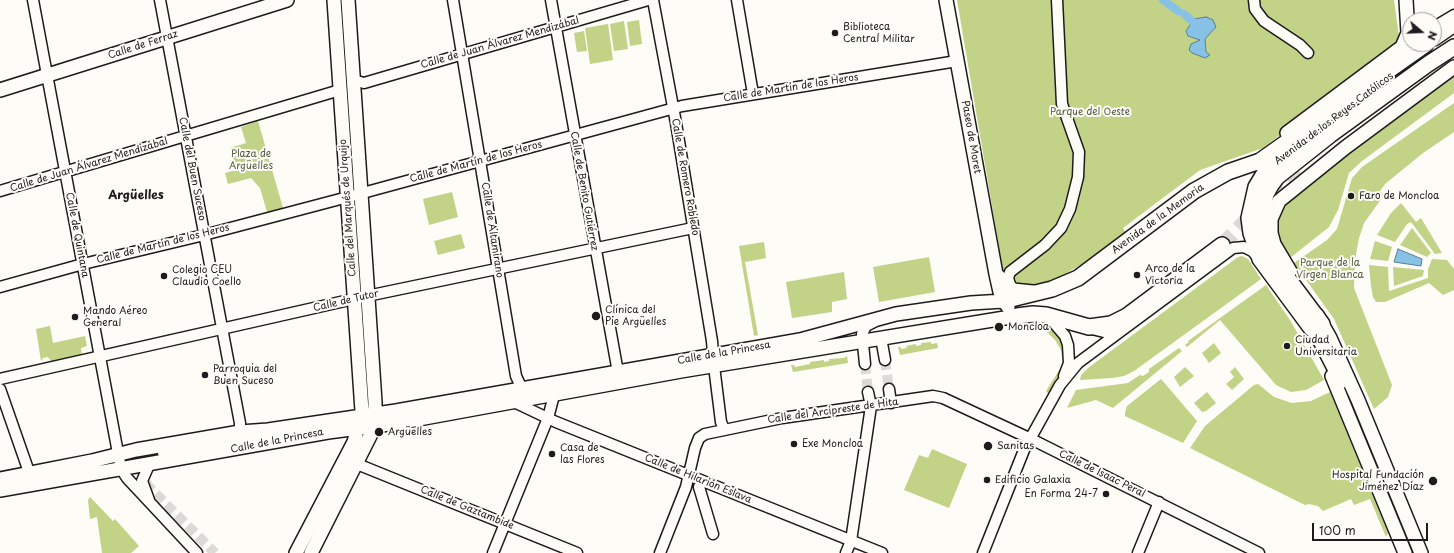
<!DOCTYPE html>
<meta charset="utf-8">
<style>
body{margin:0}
#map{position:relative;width:1454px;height:553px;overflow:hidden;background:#fdfcf7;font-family:"Playpen Sans",sans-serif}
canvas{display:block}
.north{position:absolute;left:1402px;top:12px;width:40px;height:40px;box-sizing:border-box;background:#fdfcf7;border:1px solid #a3a29f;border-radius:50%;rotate:109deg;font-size:11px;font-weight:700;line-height:16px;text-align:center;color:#1c1c1c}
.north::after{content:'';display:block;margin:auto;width:14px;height:18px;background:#1c1c1c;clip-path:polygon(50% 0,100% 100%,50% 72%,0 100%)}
.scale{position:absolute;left:1312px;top:523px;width:116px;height:18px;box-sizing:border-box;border:2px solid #1c1c1c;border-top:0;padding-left:5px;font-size:12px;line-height:14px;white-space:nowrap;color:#1c1c1c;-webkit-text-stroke:3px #fdfcf7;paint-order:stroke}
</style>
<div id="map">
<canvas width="1454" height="553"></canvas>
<div class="north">N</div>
<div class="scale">100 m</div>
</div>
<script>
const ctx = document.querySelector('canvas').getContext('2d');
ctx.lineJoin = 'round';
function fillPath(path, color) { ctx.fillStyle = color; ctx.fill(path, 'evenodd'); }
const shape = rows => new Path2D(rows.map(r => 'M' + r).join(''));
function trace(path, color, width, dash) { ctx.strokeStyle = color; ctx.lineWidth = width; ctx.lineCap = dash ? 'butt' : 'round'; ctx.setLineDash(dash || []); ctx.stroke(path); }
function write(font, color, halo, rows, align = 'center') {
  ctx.font = font + ' "Playpen Sans",sans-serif'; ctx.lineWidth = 4; ctx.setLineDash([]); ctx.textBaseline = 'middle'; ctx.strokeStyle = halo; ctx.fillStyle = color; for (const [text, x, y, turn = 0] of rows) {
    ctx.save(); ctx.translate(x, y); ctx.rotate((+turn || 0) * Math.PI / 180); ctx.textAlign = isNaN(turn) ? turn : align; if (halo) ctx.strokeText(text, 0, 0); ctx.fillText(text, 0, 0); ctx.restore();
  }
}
fillPath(shape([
 [957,0,1394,0,1399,36,1393,47,1372,66,1263,148,1200,170,1123,228,1126,233,1087,261,1055,280,1024,289,1004,276],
 [639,20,642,44,630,46,627,22],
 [624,21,628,49,614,51,610,24],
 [608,24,613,60,590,64,585,28],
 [584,31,587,51,577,52,574,33],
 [1454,73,1454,93,1362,161,1349,173,1338,210,1329,227,1290,258,1278,238,1277,230,1281,210,1287,199],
 [1454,103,1454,132,1423,153,1385,184,1380,191,1384,195,1364,223,1359,238,1355,260,1354,288,1392,385,1388,397,1374,409,1334,319,1294,263,1327,240,1337,229,1352,178,1362,167],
 [258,121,283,208,267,212,260,188,251,178,228,184,225,173,236,170,230,148,246,143,241,127],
 [452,192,458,217,429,225,423,199],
 [1401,203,1416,222,1421,218,1442,253,1435,254,1411,222,1407,224,1395,242,1377,235,1391,213],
 [1412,228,1431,253,1427,257,1400,245],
 [461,234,465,248,438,255,434,241],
 [1375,241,1392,247,1388,261,1370,259],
 [764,242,766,258,745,262,758,335,754,336,739,246],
 [1242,256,1248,259,1261,279,1134,371,1124,376,1112,378,1080,380,1081,375,1088,368,1238,257],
 [929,257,935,292,879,302,873,267],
 [1432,259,1447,260,1454,269,1454,290,1443,295,1429,283,1385,302,1376,302,1373,297,1371,286,1369,265,1388,267,1389,291,1428,278,1428,269],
 [1393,267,1424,270,1423,276,1394,286],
 [844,272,847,299,832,302,832,312,792,318,786,282],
 [1266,285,1290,320,1324,380,1306,390,1291,392,1276,385,1220,320,1187,347,1185,345,1189,342,1188,341],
 [1023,320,1038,320,1048,323,1060,334,1066,352,1061,375,1053,391,1048,393,1046,391,1063,364,1061,350,1055,340,1044,329,1032,324,1027,327],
 [50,326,53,343,85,336,87,346,81,348,82,356,51,363,50,359,47,357,43,358,41,361,36,329],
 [931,342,931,344,937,343,938,348,900,355,898,347,901,347,901,349,907,348,906,346,916,344,916,346,921,345,921,343],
 [1214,343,1221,353,1209,363,1202,353],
 [1179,348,1182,351,1113,408,1096,400,1067,408,1076,390,1128,383,1140,375,1143,376,1149,372,1149,369],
 [847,356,848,363,793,372,791,365,794,365,795,367,810,364,810,362,824,360,824,362,829,361,829,359,844,358],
 [1185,367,1194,376,1180,387,1174,377],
 [1235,367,1244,379,1232,390,1226,384,1234,377,1230,372],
 [1161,379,1197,421,1183,443,1125,416,1125,413,1127,406],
 [1258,384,1274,397,1292,403,1311,401,1330,392,1388,533,1386,537,1370,499,1354,505,1351,499,1323,511,1318,506,1309,504,1305,505,1190,448,1205,426,1254,385],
 [1207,392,1216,403,1206,411,1202,412,1194,403],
 [932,449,967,464,949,508,904,490,919,455,928,458],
 [90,497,113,521,115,519,139,546,131,553,102,553,97,517,90,519,88,500]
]), '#c2d286');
const water = shape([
 [1206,17,1213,20,1216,27,1205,39,1206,52,1210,55,1205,58,1192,53,1189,50,1191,44,1200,40,1188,36,1186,31,1194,19,1206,17],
 [1398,249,1422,259,1421,266,1394,262,1398,249]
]);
fillPath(water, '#88c1e6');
trace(water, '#5d7f95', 1);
trace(shape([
 [1163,0,1178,11],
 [1184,14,1192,21]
]), '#88c1e6', 8);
trace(shape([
 [885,360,889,389],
 [865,364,868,392],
 [163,453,151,455,144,461,141,468,142,477,149,487,215,553]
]), '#dbdad6', 10, [10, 5]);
trace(shape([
 [1222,245,1283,183,1302,166]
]), '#dbdad6', 15, [15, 8]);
const minor = shape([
 [33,0,121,469,127,478,197,553],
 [160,0,240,423,240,432],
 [453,0,516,376,522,389],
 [551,0,619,378],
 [653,0,676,123,712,341,714,366,721,422,724,429],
 [737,0,753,94],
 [1254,0,1255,9,1264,21,1300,45,1308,53],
 [1434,27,1454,15],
 [353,80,364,83,648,0],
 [0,191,340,90],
 [0,287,83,264,200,236,348,197,682,106,957,61],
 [1011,288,1008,278,1010,272,1045,245,1061,228,1070,209,1078,177,1079,152,1062,104,1057,0],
 [1048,316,1065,336,1068,345,1069,363,1064,376],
 [1092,329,1108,333,1121,331,1233,248,1244,247,1252,251,1258,257],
 [881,338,885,360],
 [865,364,862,334,866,326,874,322],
 [0,379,367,296,693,228],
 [0,389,29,472],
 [889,389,891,403],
 [514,402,556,422,882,553],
 [163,453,254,437,261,434],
 [357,464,577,553],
 [149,465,142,481,149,500],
 [699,487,713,534],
 [493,553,548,418,554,395,552,389],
 [660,553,686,487,695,448,699,438,705,434,782,418,933,396,943,398,1031,439,1259,553],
 [846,553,851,541,871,406,868,392],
 [983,553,1024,450,1060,385,1078,363,1121,331],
 [1138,553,1159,502]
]);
const major = shape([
 [946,0,996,274,1000,292,1008,307],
 [0,90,287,0],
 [1287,133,1402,47,1408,33,1406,0],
 [1290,271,1274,244,1271,233,1271,219,1279,201,1346,147,1454,67],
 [996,274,1013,290,1033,292],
 [1317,315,1330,338,1358,400,1421,553],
 [1311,328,1321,343,1341,382],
 [1332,376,1405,553],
 [0,479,92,461,136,450,240,432,268,430,396,411,800,340,896,314,971,303,1003,301],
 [0,490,328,432,397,423,681,371,1017,316],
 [296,553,354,442,362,411,334,0],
 [311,553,375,426,375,402,348,0]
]);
const highway = shape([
 [1434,38,1454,24],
 [1286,153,1265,172,1256,187,1249,218,1251,233,1260,259,1311,328],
 [1003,301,1052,289,1078,278,1194,191,1228,172,1260,161,1426,44],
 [1017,316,1033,314,1046,315,1089,327,1111,324,1127,316,1222,245],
 [1322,324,1277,264,1265,245,1261,219,1266,194,1271,185,1277,177,1330,135,1428,64,1454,47]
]);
trace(minor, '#1c1c1c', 13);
trace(major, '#1c1c1c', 16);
trace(highway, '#1c1c1c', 18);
trace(minor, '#fdfcf7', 10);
trace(major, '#fdfcf7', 13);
trace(highway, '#fdfcf7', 15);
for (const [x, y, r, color] of [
 [835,33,4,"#1c1c1c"],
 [1351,196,4,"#1c1c1c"],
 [1137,275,4,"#1c1c1c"],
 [164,276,4,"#1c1c1c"],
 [596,316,5,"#1c1c1c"],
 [75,317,4,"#1c1c1c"],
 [999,327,5,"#1c1c1c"],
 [1287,346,4,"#1c1c1c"],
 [205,375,4,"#1c1c1c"],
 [379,432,5,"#1c1c1c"],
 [794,444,4,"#1c1c1c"],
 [988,446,5,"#1c1c1c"],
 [552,454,4,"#1c1c1c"],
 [987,480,4,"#1c1c1c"],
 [1433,481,5,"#1c1c1c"],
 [1106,494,4,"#1c1c1c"]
]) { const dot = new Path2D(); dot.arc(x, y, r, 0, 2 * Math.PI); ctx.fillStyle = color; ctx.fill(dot); trace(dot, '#fdfcf7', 1.5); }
write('10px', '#1c1c1c', '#fdfcf7', [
 ["Biblioteca",843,27],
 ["Central Militar",843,39],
 ["Faro de Moncloa",1359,196],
 ["Arco de la",1145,269],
 ["Victoria",1145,281],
 ["Colegio CEU",172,270],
 ["Claudio Coello",172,282],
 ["Clínica del",605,310],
 ["Pie Argüelles",605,322],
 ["Mando Aéreo",83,311],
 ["General",83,323],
 ["Moncloa",1008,327],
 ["Ciudad",1295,340],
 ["Universitaria",1295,352],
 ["Parroquia del",213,369],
 ["Buen Suceso",213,381],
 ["Argüelles",388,432],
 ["Exe Moncloa",802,444],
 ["Sanitas",997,446],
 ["Casa de",560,448],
 ["las Flores",560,460],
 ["Hospital Fundación",1424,475,"right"],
 ["Jiménez Díaz",1424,487,"right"],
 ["Edificio Galaxia",995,480],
 ["En Forma 24-7",1098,494,"right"]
], 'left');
write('10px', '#1c1c1c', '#fdfcf7', [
 ["Calle de Juan Álvarez Mendizábal",500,43,-16],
 ["Calle de Ferraz",143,45,-18],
 ["Calle de Martín de los Heros",791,88,-9],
 ["Avenida de los Reyes Católicos",1334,119,-37],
 ["Paseo de Moret",971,137,80],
 ["Calle de Martín de los Heros",476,162,-15],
 ["Calle de Juan Álvarez Mendizábal",89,165,-17],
 ["Calle del Buen Suceso",192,169,79],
 ["Calle de Romero Robledo",685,177,80],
 ["Calle de Benito Gutiérrez",584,191,80],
 ["Calle del Marqués de Urquijo",348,208,-94],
 ["Avenida de la Memoria",1158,219,-36],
 ["Calle de Altamirano",492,230,81],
 ["Calle de Quintana",77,235,79],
 ["Calle de Martín de los Heros",163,244,-14],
 ["Calle de Tutor",346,301,-13],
 ["Calle de la Princesa",724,353,-10],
 ["Calle del Arcipreste de Hita",833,411,-8],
 ["Calle de la Princesa",277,441,-11],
 ["Calle de Isaac Peral",1102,474,26],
 ["Calle de Hilarión Eslava",698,479,22],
 ["Calle de Gaztambide",467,508,22]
]);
write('10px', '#565c41', '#fdfcf7', [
 ["Parque del Oeste",1090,112],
 ["Plaza de",251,154],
 ["Argüelles",251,166],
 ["Parque de la",1330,263],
 ["Virgen Blanca",1330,275]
]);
write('bold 12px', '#1c1c1c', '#fdfcf7', [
 ["Argüelles",136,196]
]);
</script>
